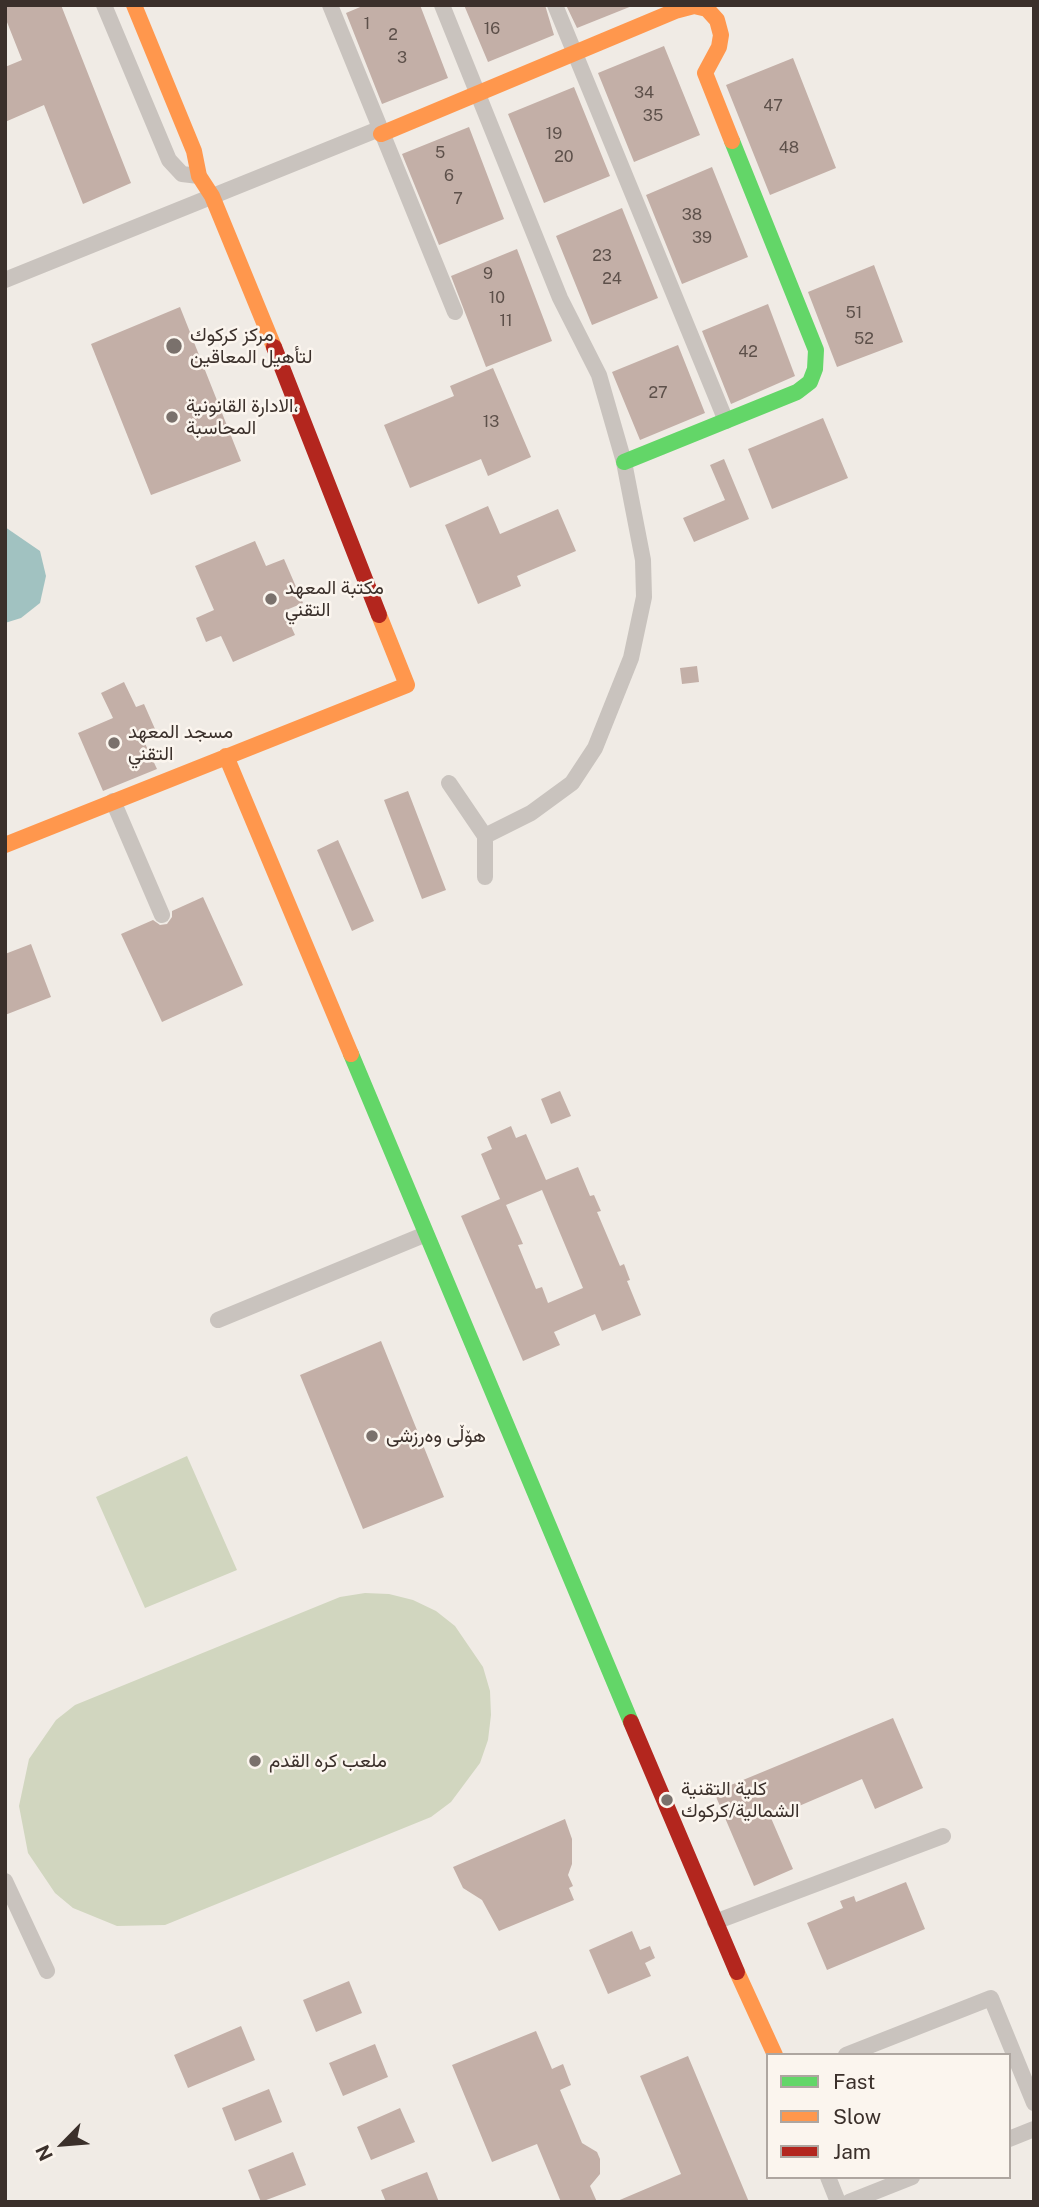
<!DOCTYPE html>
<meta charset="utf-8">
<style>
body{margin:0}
#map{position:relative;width:1039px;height:2207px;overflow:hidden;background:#f0ebe5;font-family:"Public Sans",sans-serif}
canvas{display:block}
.frame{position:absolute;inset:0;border:7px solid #3b302b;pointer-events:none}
.legend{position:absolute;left:766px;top:2053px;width:245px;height:126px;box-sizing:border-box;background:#fbf5ee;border:2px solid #aea6a0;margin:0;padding:9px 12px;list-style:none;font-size:21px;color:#3b302b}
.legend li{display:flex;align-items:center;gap:14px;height:35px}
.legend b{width:35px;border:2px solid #aea6a0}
.north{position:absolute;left:28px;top:2109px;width:70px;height:70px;-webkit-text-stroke:5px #fbf5ee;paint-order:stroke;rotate:245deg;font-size:19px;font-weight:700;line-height:28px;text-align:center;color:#3b302b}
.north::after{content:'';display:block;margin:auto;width:24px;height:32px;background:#3b302b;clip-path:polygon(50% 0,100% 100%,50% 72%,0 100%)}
</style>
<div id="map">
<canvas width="1039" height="2207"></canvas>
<div class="frame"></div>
<ul class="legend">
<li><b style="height:9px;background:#63d668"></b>Fast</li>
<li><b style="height:9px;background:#ff974d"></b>Slow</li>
<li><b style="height:9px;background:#b3261e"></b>Jam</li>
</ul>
<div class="north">N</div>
</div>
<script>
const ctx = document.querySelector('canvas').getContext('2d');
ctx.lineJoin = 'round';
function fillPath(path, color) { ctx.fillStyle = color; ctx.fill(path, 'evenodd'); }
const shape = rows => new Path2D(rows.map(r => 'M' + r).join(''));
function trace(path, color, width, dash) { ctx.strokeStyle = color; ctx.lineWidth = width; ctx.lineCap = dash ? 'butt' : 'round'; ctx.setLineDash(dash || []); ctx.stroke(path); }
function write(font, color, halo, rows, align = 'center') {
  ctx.font = font + ' "Public Sans",Vazirmatn,sans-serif'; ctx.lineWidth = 5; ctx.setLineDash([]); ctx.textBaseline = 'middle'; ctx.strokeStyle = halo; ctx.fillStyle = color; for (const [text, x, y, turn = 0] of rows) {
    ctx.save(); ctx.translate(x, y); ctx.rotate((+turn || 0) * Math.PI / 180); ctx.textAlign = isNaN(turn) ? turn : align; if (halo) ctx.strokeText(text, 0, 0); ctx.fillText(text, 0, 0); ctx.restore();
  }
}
fillPath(shape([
 [187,1456,237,1570,145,1608,96,1497],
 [365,1593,389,1594,413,1600,436,1611,455,1626,483,1667,490,1691,491,1715,488,1740,480,1763,451,1802,431,1817,165,1925,117,1926,73,1908,55,1893,28,1853,19,1806,29,1759,56,1720,75,1705,340,1597]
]), '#d1d6bf');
fillPath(shape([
 [5,527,40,551,46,576,40,603,21,618,5,623]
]), '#a1c2c1');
fillPath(shape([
 [5,5,61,5,131,183,83,204,44,105,5,122,5,67,22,60,5,17],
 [365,5,420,5,448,78,382,104,346,13],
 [464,5,545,5,554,35,488,62],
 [566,5,632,5,632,6,577,28],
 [664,46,700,135,634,162,598,73],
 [793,58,836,168,770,195,726,85],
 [574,87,610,176,544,203,508,114],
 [469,127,504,219,439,245,402,154],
 [712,167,748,257,682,284,646,195],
 [622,208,658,298,592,325,556,236],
 [517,249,552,341,486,367,451,276],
 [874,265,903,342,837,367,808,292],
 [768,304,795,376,731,404,702,331],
 [180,307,241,461,151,495,91,344],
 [678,345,705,413,640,440,612,372],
 [493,368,531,457,488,476,481,459,410,488,384,425,454,396,450,386],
 [823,418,848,478,772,509,748,449],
 [724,459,749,519,694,542,683,518,725,500,710,465],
 [488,506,500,534,558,509,576,551,517,576,521,586,478,604,445,525],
 [255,541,266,566,284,559,303,603,284,611,295,635,233,662,221,636,206,642,196,618,214,610,195,566],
 [697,666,699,682,682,684,680,668],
 [124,682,136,707,144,704,155,729,141,735,157,769,103,791,78,733,113,718,101,693],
 [408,791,446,890,422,899,384,800],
 [338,840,374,921,352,931,317,850],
 [203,897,243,985,162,1022,121,934,153,920,160,925,167,924,172,917,172,911],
 [31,944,51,997,5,1015,5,954],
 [560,1091,571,1116,551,1124,541,1099],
 [511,1126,516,1138,526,1134,546,1180,578,1167,590,1196,594,1195,601,1211,597,1212,620,1266,624,1264,630,1280,627,1281,641,1315,602,1331,595,1314,554,1332,560,1345,523,1361,461,1216,500,1199,481,1154,492,1149,487,1137],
 [542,1190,583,1288,548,1303,542,1287,536,1289,518,1245,523,1244,506,1205],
 [381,1341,444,1497,363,1529,300,1375],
 [893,1718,923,1788,875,1809,862,1779,771,1818,793,1869,754,1886,714,1792],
 [565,1819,572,1839,572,1864,568,1875,573,1886,569,1888,574,1900,499,1931,482,1900,463,1888,453,1867],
 [906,1882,925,1929,827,1970,807,1923,843,1908,840,1901,854,1896,856,1902],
 [632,1931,640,1950,650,1946,655,1958,645,1963,651,1976,608,1994,589,1950],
 [349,1981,362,2013,316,2032,303,2000],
 [241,2026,255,2060,188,2088,174,2055],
 [536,2031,552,2069,563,2064,571,2085,560,2090,582,2143,597,2152,600,2159,600,2174,590,2186,597,2202,561,2202,537,2144,492,2162,452,2065],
 [375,2044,388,2077,343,2096,329,2063],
 [688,2056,749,2202,615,2202,681,2174,640,2076],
 [269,2089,282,2122,235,2141,222,2108],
 [400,2108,415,2142,371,2160,357,2127],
 [293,2152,306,2185,261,2202,248,2170],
 [427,2172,439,2202,386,2202,381,2190]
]), '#c3afa7');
trace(shape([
 [104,5,169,160,182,174,199,176],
 [330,5,455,312],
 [442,5,560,298,599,375,624,462,643,560,644,597,631,658,595,748,572,783,531,813,485,836],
 [555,5,726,421],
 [5,280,379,129],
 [449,783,485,836,485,877],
 [113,801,162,915],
 [218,1320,426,1234],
 [5,1881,47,1971],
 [715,1922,943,1836],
 [846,2055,991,1998,1034,2103],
 [1009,2139,1034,2129],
 [828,2177,838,2202],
 [849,2202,912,2177]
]), '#c9c3be', 16);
trace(shape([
 [624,462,797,392,810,382,815,369,816,350,732,141],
 [351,1054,631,1722]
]), '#63d668', 16);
trace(shape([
 [134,5,194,151,199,176,212,196,274,347],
 [381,134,675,11,694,6,707,9,717,20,721,35,719,47,705,73,732,141],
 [226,756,351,1054],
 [5,845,407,685,379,615],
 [737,1972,775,2055]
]), '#ff974d', 16);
trace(shape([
 [274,347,379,615],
 [631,1722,737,1972]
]), '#b3261e', 16);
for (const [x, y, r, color] of [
 [174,346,9,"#7a716c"],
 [172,417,7,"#7a716c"],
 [271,599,7,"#7a716c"],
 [114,743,7,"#7a716c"],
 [372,1436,7,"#7a716c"],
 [255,1761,7,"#7a716c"],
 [667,1800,7,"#7a716c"]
]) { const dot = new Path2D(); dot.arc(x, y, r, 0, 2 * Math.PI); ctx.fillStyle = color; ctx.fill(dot); trace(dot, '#fbf5ee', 2.5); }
write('16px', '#5d504a', null, [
 ["1",367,24],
 ["16",492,29],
 ["2",393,35],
 ["3",402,58],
 ["34",644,93],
 ["47",773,106],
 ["35",653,116],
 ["19",554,134],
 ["48",789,148],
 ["5",440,153],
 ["20",564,157],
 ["6",449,176],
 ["7",458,199],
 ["38",692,215],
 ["39",702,238],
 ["23",602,256],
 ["9",488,274],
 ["24",612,279],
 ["10",497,298],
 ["51",854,313],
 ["11",506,321],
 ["52",864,339],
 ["42",748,352],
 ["27",658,393],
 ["13",491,422]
]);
write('19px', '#3b302b', '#fbf5ee', [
 ["مركز كركوك",190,335],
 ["لتأهيل المعاقين",190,357],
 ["الادارة القانونية،",186,406],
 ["المحاسبة",186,428],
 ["مكتبة المعهد",285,588],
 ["التقني",285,610],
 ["مسجد المعهد",128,732],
 ["التقني",128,754],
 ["هۆڵی وەرزشی",386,1436],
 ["ملعب كره القدم",269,1761],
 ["كلية التقنية",681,1789],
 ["الشمالية/كركوك",681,1811]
], 'left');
</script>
